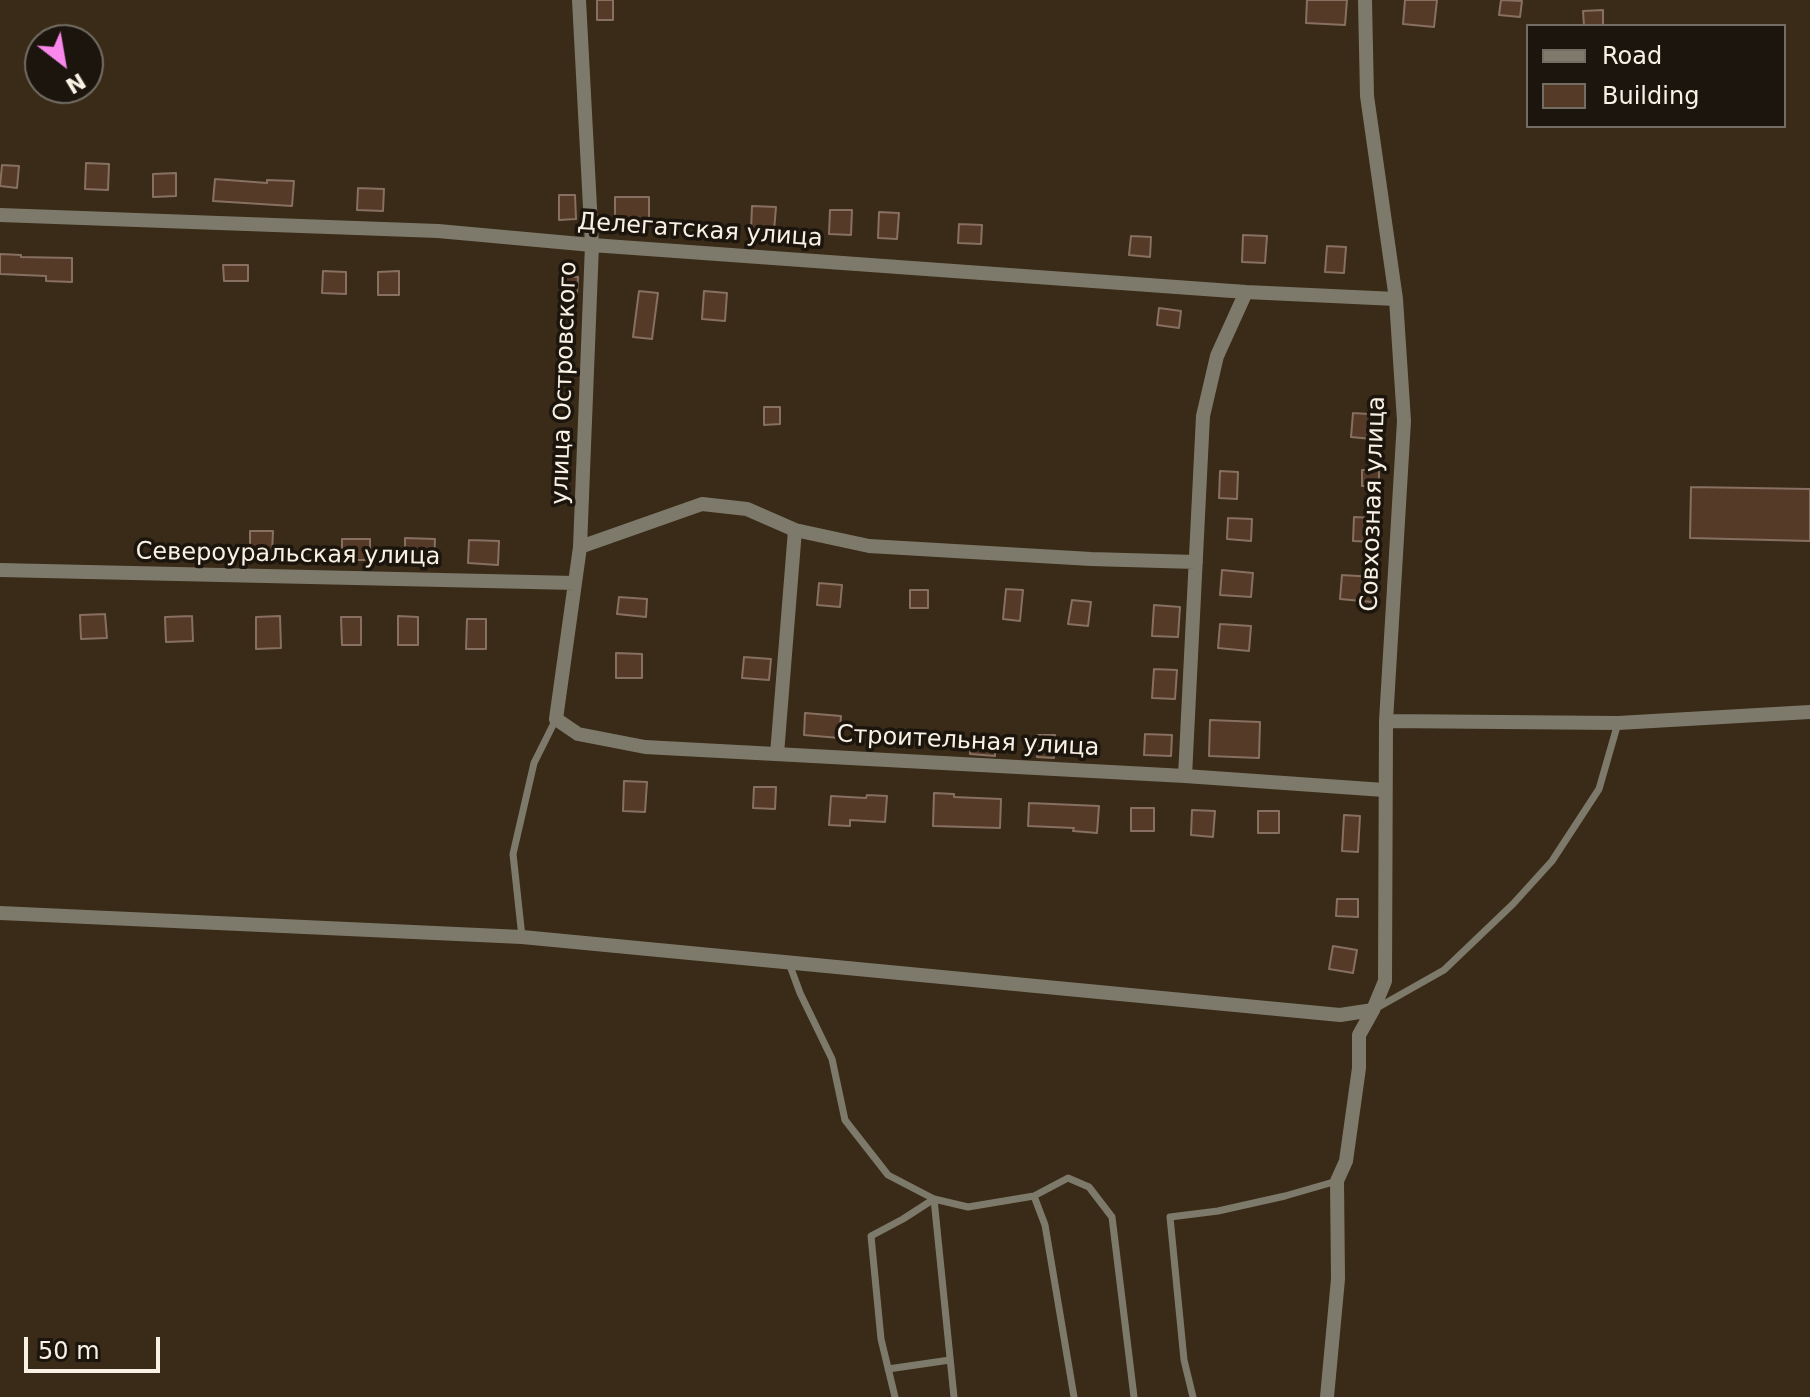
<!DOCTYPE html>
<meta charset="utf-8">
<style>
body{margin:0}
#map{position:relative;width:1810px;height:1397px;overflow:hidden;background:#392b18;font-family:"DejaVu Sans",sans-serif}
canvas{display:block}
.legend{position:absolute;left:1526px;top:24px;width:260px;height:104px;box-sizing:border-box;background:#1b150d;border:2px solid #746d63;margin:0;padding:10px 14px;list-style:none;font-size:24px;color:#faf1e5}
.legend li{display:flex;align-items:center;gap:16px;height:40px}
.legend b{width:40px;border:2px solid #746d63}
.north{position:absolute;left:24px;top:24px;width:80px;height:80px;box-sizing:border-box;background:#1b150d;border:2px solid #746d63;border-radius:50%;rotate:149deg;font-size:22px;font-weight:700;line-height:32px;text-align:center;color:#faf1e5}
.north::after{content:'';display:block;margin:auto;width:28px;height:36px;background:#f888eb;clip-path:polygon(50% 0,100% 100%,50% 72%,0 100%)}
.scale{position:absolute;left:24px;top:1337px;width:136px;height:36px;box-sizing:border-box;border:4px solid #faf1e5;border-top:0;padding-left:10px;font-size:24px;line-height:28px;white-space:nowrap;color:#faf1e5;-webkit-text-stroke:6px #1b150d;paint-order:stroke}
</style>
<div id="map">
<canvas width="1810" height="1397"></canvas>
<ul class="legend">
<li><b style="height:10px;background:#7e7a6b"></b>Road</li>
<li><b style="height:22px;background:#563a28"></b>Building</li>
</ul>
<div class="north">N</div>
<div class="scale">50 m</div>
</div>
<script>
const ctx = document.querySelector('canvas').getContext('2d');
ctx.lineJoin = 'round';
function fillPath(path, color) { ctx.fillStyle = color; ctx.fill(path, 'evenodd'); }
const shape = rows => new Path2D(rows.map(r => 'M' + r).join(''));
function trace(path, color, width, dash) { ctx.strokeStyle = color; ctx.lineWidth = width; ctx.lineCap = dash ? 'butt' : 'round'; ctx.setLineDash(dash || []); ctx.stroke(path); }
function write(font, color, halo, rows, align = 'center') {
  ctx.font = font + ' "DejaVu Sans",sans-serif'; ctx.lineWidth = 7; ctx.setLineDash([]); ctx.textBaseline = 'middle'; ctx.strokeStyle = halo; ctx.fillStyle = color; for (const [text, x, y, turn = 0] of rows) {
    ctx.save(); ctx.translate(x, y); ctx.rotate((+turn || 0) * Math.PI / 180); ctx.textAlign = isNaN(turn) ? turn : align; if (halo) ctx.strokeText(text, 0, 0); ctx.fillText(text, 0, 0); ctx.restore();
  }
}
const building = shape([
 [597,0,613,0,613,20,597,20,597,0],
 [1307,0,1347,0,1345,25,1306,23,1307,0],
 [1405,0,1437,0,1434,27,1403,24,1405,0],
 [1501,0,1522,1,1520,17,1499,15,1501,0],
 [1603,10,1603,26,1584,26,1583,11,1603,10],
 [86,163,109,164,108,190,85,189,86,163],
 [2,165,19,166,17,188,0,186,2,165],
 [176,173,176,196,153,197,153,174,176,173],
 [215,179,267,183,267,180,294,181,292,206,213,201,215,179],
 [358,188,384,189,383,211,357,210,358,188],
 [559,195,575,195,576,219,559,220,559,195],
 [615,197,649,197,649,223,615,222,615,197],
 [752,206,776,207,774,231,751,230,752,206],
 [830,210,852,210,851,235,829,234,830,210],
 [879,212,899,213,897,239,878,238,879,212],
 [959,224,982,225,981,244,958,243,959,224],
 [1243,235,1267,236,1265,263,1242,262,1243,235],
 [1131,236,1151,237,1150,257,1129,255,1131,236],
 [1327,246,1346,247,1344,273,1325,272,1327,246],
 [0,254,21,255,21,257,72,258,72,282,46,281,46,276,0,274,0,254],
 [223,265,248,265,248,281,224,281,223,265],
 [323,271,346,272,346,294,322,293,323,271],
 [399,271,399,295,378,295,378,272,399,271],
 [561,276,578,277,577,294,561,294,561,276],
 [639,291,658,293,652,339,633,337,639,291],
 [704,291,727,293,725,321,702,319,704,291],
 [1159,308,1181,311,1179,328,1157,325,1159,308],
 [764,407,780,407,780,424,764,425,764,407],
 [1353,413,1384,415,1382,440,1351,437,1353,413],
 [1362,470,1379,470,1379,486,1362,486,1362,470],
 [1220,471,1238,472,1237,499,1219,498,1220,471],
 [1691,487,1810,489,1810,541,1690,538,1691,487],
 [1354,517,1375,518,1374,542,1353,541,1354,517],
 [1228,518,1252,519,1251,541,1227,539,1228,518],
 [250,531,273,531,272,554,250,554,250,531],
 [405,538,435,539,434,563,405,562,405,538],
 [342,539,370,539,370,560,342,560,342,539],
 [469,540,499,541,498,565,468,563,469,540],
 [1222,570,1253,573,1251,597,1220,595,1222,570],
 [1342,575,1374,577,1372,602,1340,599,1342,575],
 [819,583,842,585,840,607,817,605,819,583],
 [1006,589,1023,590,1020,621,1003,619,1006,589],
 [910,590,928,590,928,608,910,608,910,590],
 [619,597,647,599,646,617,617,614,619,597],
 [1072,600,1091,602,1088,626,1068,624,1072,600],
 [1154,605,1180,607,1178,637,1152,636,1154,605],
 [105,614,107,638,81,639,80,615,105,614],
 [192,616,193,641,166,642,165,617,192,616],
 [280,616,281,648,256,649,256,617,280,616],
 [398,616,418,617,418,645,398,645,398,616],
 [341,617,361,617,361,645,342,645,341,617],
 [467,619,486,619,486,649,466,649,467,619],
 [1220,624,1251,626,1249,651,1218,648,1220,624],
 [616,653,642,654,642,678,616,678,616,653],
 [744,657,771,659,769,680,742,678,744,657],
 [1154,669,1177,670,1175,699,1152,698,1154,669],
 [805,713,841,716,839,738,804,735,805,713],
 [1210,720,1260,722,1259,758,1209,756,1210,720],
 [1145,734,1172,735,1171,756,1144,755,1145,734],
 [1038,735,1055,735,1054,758,1037,757,1038,735],
 [971,740,995,740,995,756,970,754,971,740],
 [624,781,647,782,645,812,623,811,624,781],
 [754,787,776,787,775,809,753,808,754,787],
 [934,793,954,794,954,797,1001,799,1000,828,933,826,934,793],
 [867,795,887,796,885,822,850,820,850,826,829,825,831,796,866,798,867,795],
 [1029,803,1099,806,1097,833,1073,831,1074,828,1028,826,1029,803],
 [1131,808,1154,808,1154,831,1131,831,1131,808],
 [1192,810,1215,811,1213,837,1191,835,1192,810],
 [1258,811,1279,811,1279,833,1258,833,1258,811],
 [1344,815,1360,816,1358,852,1342,851,1344,815],
 [1337,899,1358,899,1358,917,1336,916,1337,899],
 [1333,946,1357,950,1353,973,1329,969,1333,946]
]);
fillPath(building, '#563a28');
trace(building, '#877061', 2);
trace(shape([
 [522,937,513,854,534,763,556,719],
 [789,963,800,993,832,1059,845,1120,888,1175,934,1199,968,1207,1034,1196,1068,1178,1089,1187,1112,1217,1134,1397],
 [1375,1009,1444,970,1513,904,1552,861,1599,789,1618,723],
 [1034,1196,1045,1225,1074,1397],
 [888,1369,950,1360],
 [895,1397,881,1339,871,1236,903,1219,934,1199,954,1397],
 [1193,1397,1184,1360,1170,1217,1218,1211,1285,1196,1337,1181]
]), '#7e7a6b', 7);
trace(shape([
 [579,0,592,245,580,547,556,719,578,734,645,747,1185,776,1384,790],
 [0,215,438,231,592,245,1246,292,1396,299],
 [580,547,702,504,747,509,795,530,869,546,1091,559,1196,562],
 [0,570,575,583],
 [1386,721,1618,723,1810,712],
 [777,754,795,530],
 [1185,776,1203,416,1217,356,1246,292],
 [0,913,522,937,1340,1015,1373,1010],
 [1327,1397,1338,1279,1337,1181,1346,1161,1359,1068,1359,1035,1373,1010,1385,981,1386,721,1404,421,1396,299,1367,96,1365,0]
]), '#7e7a6b', 14);
write('24px', '#faf1e5', '#1b150d', [
 ["Делегатская улица",700,231,4],
 ["улица Островского",565,383,-88],
 ["Совхозная улица",1374,504,-88],
 ["Североуральская улица",288,555,1],
 ["Строительная улица",968,742,3]
]);
</script>
